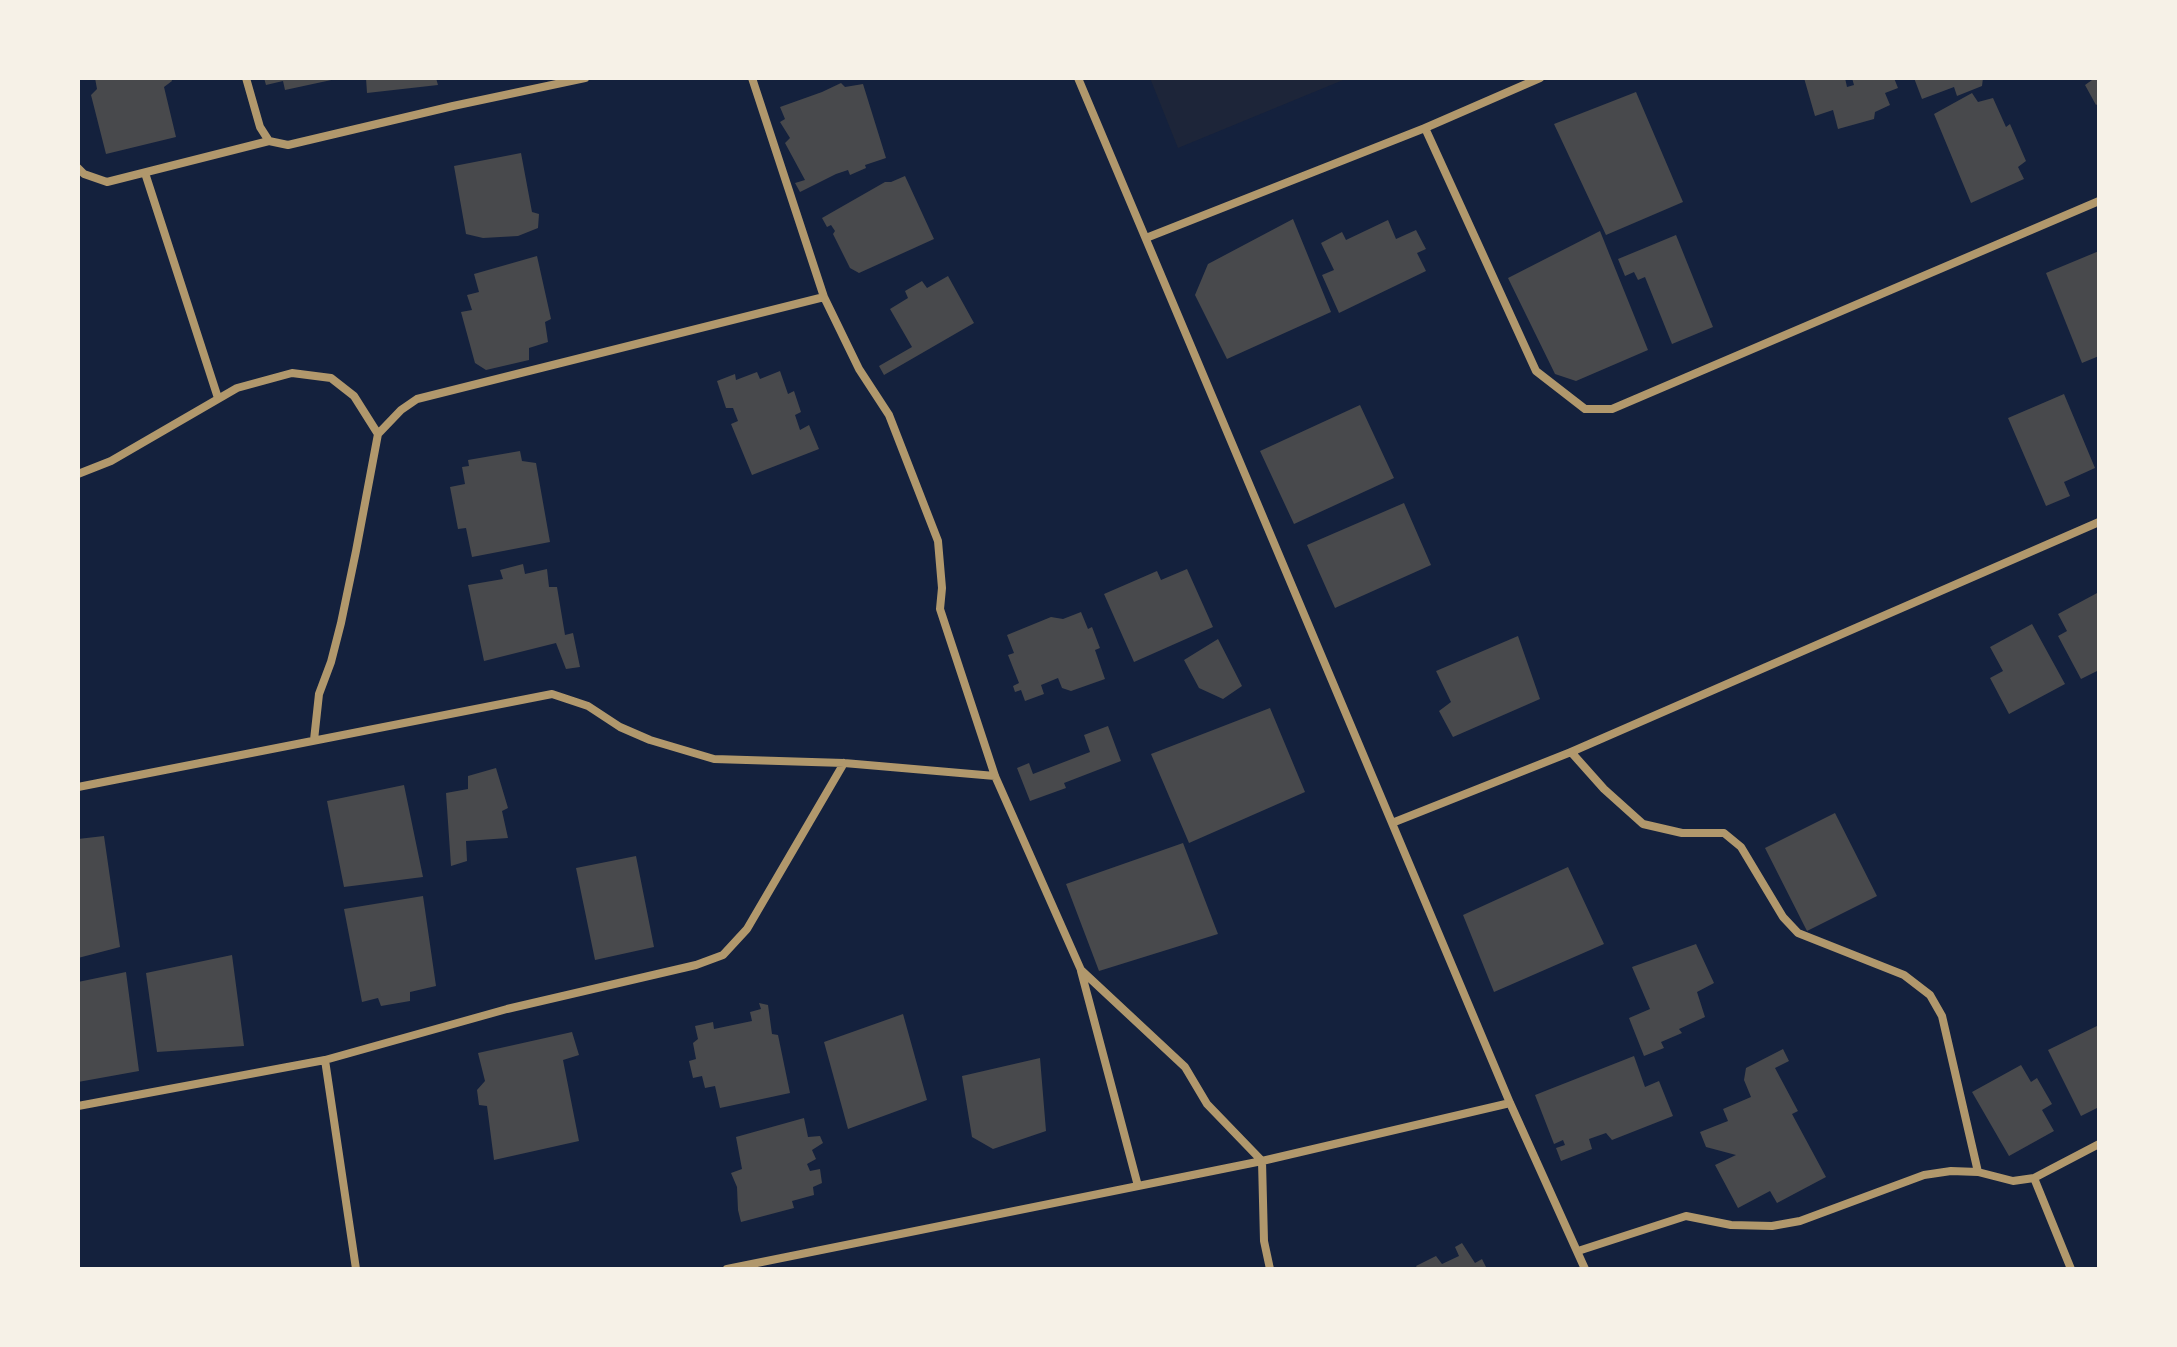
<!DOCTYPE html>
<style>
body{margin:0}
#map{position:relative;width:2177px;height:1347px;overflow:hidden;background:#14213d;font-family:"Roboto Serif",serif}
canvas{display:block}
.frame{position:absolute;inset:0;border:80px solid #f6f1e7;pointer-events:none}
</style>
<div id="map">
<canvas width="2177" height="1347"></canvas>
<div class="frame"></div>
</div>
<script>
const ctx = document.querySelector('canvas').getContext('2d');
ctx.lineJoin = 'round';
function fillPath(path, color) { ctx.fillStyle = color; ctx.fill(path, 'evenodd'); }
const shape = rows => new Path2D(rows.map(r => 'M' + r).join(''));
function trace(path, color, width, dash) { ctx.strokeStyle = color; ctx.lineWidth = width; ctx.lineCap = dash ? 'butt' : 'round'; ctx.setLineDash(dash || []); ctx.stroke(path); }
fillPath(shape([
 [1150,78,1348,78,1178,148]
]), '#1d2539');
fillPath(shape([
 [95,78,171,78,172,81,164,87,176,137,106,154,91,95,97,89],
 [264,78,336,78,336,79,285,90,283,81,266,85],
 [366,78,436,78,438,85,367,93],
 [1804,78,1845,78,1847,87,1854,85,1852,78,1894,78,1898,88,1885,93,1890,105,1875,112,1874,119,1838,129,1833,110,1815,116],
 [1914,78,1983,78,1982,86,1957,96,1954,87,1922,99],
 [2092,78,2099,78,2099,103,2096,105,2085,85,2092,80],
 [841,83,845,87,863,84,886,158,865,165,866,168,850,175,848,170,836,174,800,192,795,183,805,180,785,143,790,138,780,122,785,119,780,107,822,92],
 [1636,92,1683,202,1606,235,1554,124],
 [1972,93,1978,102,1993,98,2006,127,2010,124,2026,161,2018,167,2024,179,1971,203,1934,114],
 [521,153,532,212,539,214,538,228,518,236,483,238,466,234,454,166],
 [905,176,934,239,859,273,850,268,833,234,835,231,831,225,827,227,822,218,885,182,891,182],
 [1293,219,1331,312,1227,359,1195,295,1208,264],
 [1388,220,1396,239,1416,230,1426,249,1417,253,1426,271,1339,313,1322,275,1334,270,1321,243,1342,232,1346,240],
 [1600,231,1648,350,1576,381,1555,374,1508,278],
 [1676,235,1713,327,1672,344,1645,277,1638,280,1634,272,1625,276,1618,259],
 [2099,251,2099,356,2082,363,2046,273],
 [537,256,551,319,545,322,548,342,529,348,529,360,486,370,475,363,461,312,472,310,467,295,479,292,474,274],
 [948,276,974,323,884,375,879,366,912,347,890,309,908,298,905,291,922,281,927,288],
 [780,371,788,394,794,391,801,412,795,415,800,430,809,425,819,449,752,475,731,424,738,421,733,408,726,408,717,381,735,374,736,380,757,372,760,379],
 [2064,394,2095,468,2064,482,2070,496,2046,506,2008,418],
 [1360,405,1394,478,1294,524,1260,451],
 [520,451,522,461,536,463,550,542,472,557,466,528,458,529,450,487,465,484,462,467,469,466,468,460],
 [1404,503,1431,565,1335,608,1307,545],
 [523,564,525,574,547,569,549,587,557,587,565,635,573,633,580,667,566,669,556,643,484,661,468,585,503,579,500,570],
 [1187,569,1213,627,1134,662,1104,594,1157,571,1161,580],
 [2099,592,2099,670,2081,679,2058,636,2067,631,2058,614],
 [1081,612,1088,629,1092,627,1100,648,1095,650,1105,679,1071,691,1062,688,1058,678,1041,685,1044,694,1025,701,1021,690,1015,692,1013,686,1019,683,1008,655,1014,653,1007,635,1051,617,1063,619],
 [2032,624,2065,684,2009,714,1990,678,2003,671,1990,647],
 [1518,636,1540,699,1453,737,1439,711,1451,702,1436,671],
 [1218,639,1242,686,1223,699,1199,688,1184,660],
 [1270,708,1305,792,1189,843,1151,754],
 [1108,726,1121,761,1064,783,1066,788,1030,801,1017,768,1029,763,1033,774,1090,752,1084,735],
 [496,768,508,808,502,811,508,838,466,841,467,861,451,866,446,793,468,789,468,776],
 [404,785,423,877,344,887,327,801],
 [1835,813,1877,896,1807,931,1765,848],
 [104,836,120,947,78,958,78,839],
 [1183,843,1218,934,1099,971,1066,884],
 [636,856,654,947,595,960,576,868],
 [1568,867,1604,944,1494,992,1463,915],
 [423,896,436,986,410,992,410,1001,381,1006,378,998,362,1002,344,909],
 [1696,944,1714,983,1697,992,1705,1017,1679,1029,1682,1033,1661,1042,1664,1048,1644,1056,1629,1018,1650,1009,1632,967],
 [232,955,244,1046,157,1052,146,973],
 [126,972,139,1071,78,1082,78,982],
 [759,1003,768,1005,772,1034,778,1035,790,1093,720,1108,715,1086,705,1088,702,1076,693,1078,689,1061,696,1059,693,1043,698,1039,695,1026,713,1022,714,1029,752,1021,750,1012,761,1009],
 [903,1014,927,1100,848,1129,824,1042],
 [2099,1025,2099,1107,2081,1116,2048,1050],
 [572,1032,579,1055,563,1060,579,1141,494,1160,487,1106,479,1105,477,1090,485,1081,478,1053],
 [1783,1049,1789,1061,1775,1068,1798,1111,1792,1114,1826,1177,1777,1203,1770,1191,1738,1208,1715,1165,1736,1155,1706,1147,1700,1132,1728,1121,1723,1109,1751,1097,1744,1080,1746,1068],
 [1634,1056,1645,1087,1659,1081,1673,1116,1612,1140,1606,1133,1589,1139,1592,1149,1561,1161,1556,1148,1565,1145,1563,1140,1554,1144,1535,1095],
 [1040,1058,1046,1131,993,1149,972,1137,962,1076],
 [2021,1065,2031,1082,2037,1078,2052,1104,2042,1110,2054,1131,2009,1156,1972,1092],
 [804,1118,808,1137,820,1136,823,1143,812,1150,816,1159,807,1164,810,1171,820,1169,822,1183,813,1187,814,1195,792,1201,794,1208,741,1222,738,1210,737,1187,731,1173,742,1169,736,1137],
 [1462,1243,1475,1263,1482,1259,1487,1269,1418,1269,1416,1266,1436,1256,1442,1264,1459,1256,1455,1247]
]), '#48494c');
trace(shape([
 [246,78,260,127,269,141],
 [752,78,824,297,859,369,889,415,938,541,942,588,940,609,995,776,1081,970,1185,1067,1207,1104,1262,1161,1264,1241,1270,1269],
 [1078,78,1510,1103,1585,1269],
 [1425,128,1536,371,1585,409,1612,409,2099,201],
 [78,168,84,174,107,182,269,141,288,145,453,106,585,78],
 [145,173,218,398],
 [1146,238,1425,128,1540,78],
 [78,474,111,461,237,388,292,373,331,378,354,396,378,434],
 [314,740,319,694,331,662,341,623,356,551,378,434,401,410,417,399,824,297],
 [1571,752,1604,789,1643,824,1682,833,1724,833,1741,847,1783,917,1798,933,1904,975,1930,995,1942,1016,1978,1172],
 [78,787,552,694,588,706,620,727,650,740,714,759,844,763,995,776],
 [1392,823,1571,752,2099,522],
 [1081,971,1138,1186],
 [325,1060,356,1269],
 [78,1106,325,1060,507,1009,696,965,723,955,747,929,844,763],
 [2034,1178,2071,1269],
 [1578,1251,1686,1216,1731,1225,1772,1226,1800,1221,1924,1175,1951,1171,1978,1172,2013,1181,2034,1178,2099,1144],
 [727,1269,1262,1161,1510,1103]
]), '#b1986c', 8);
</script>
